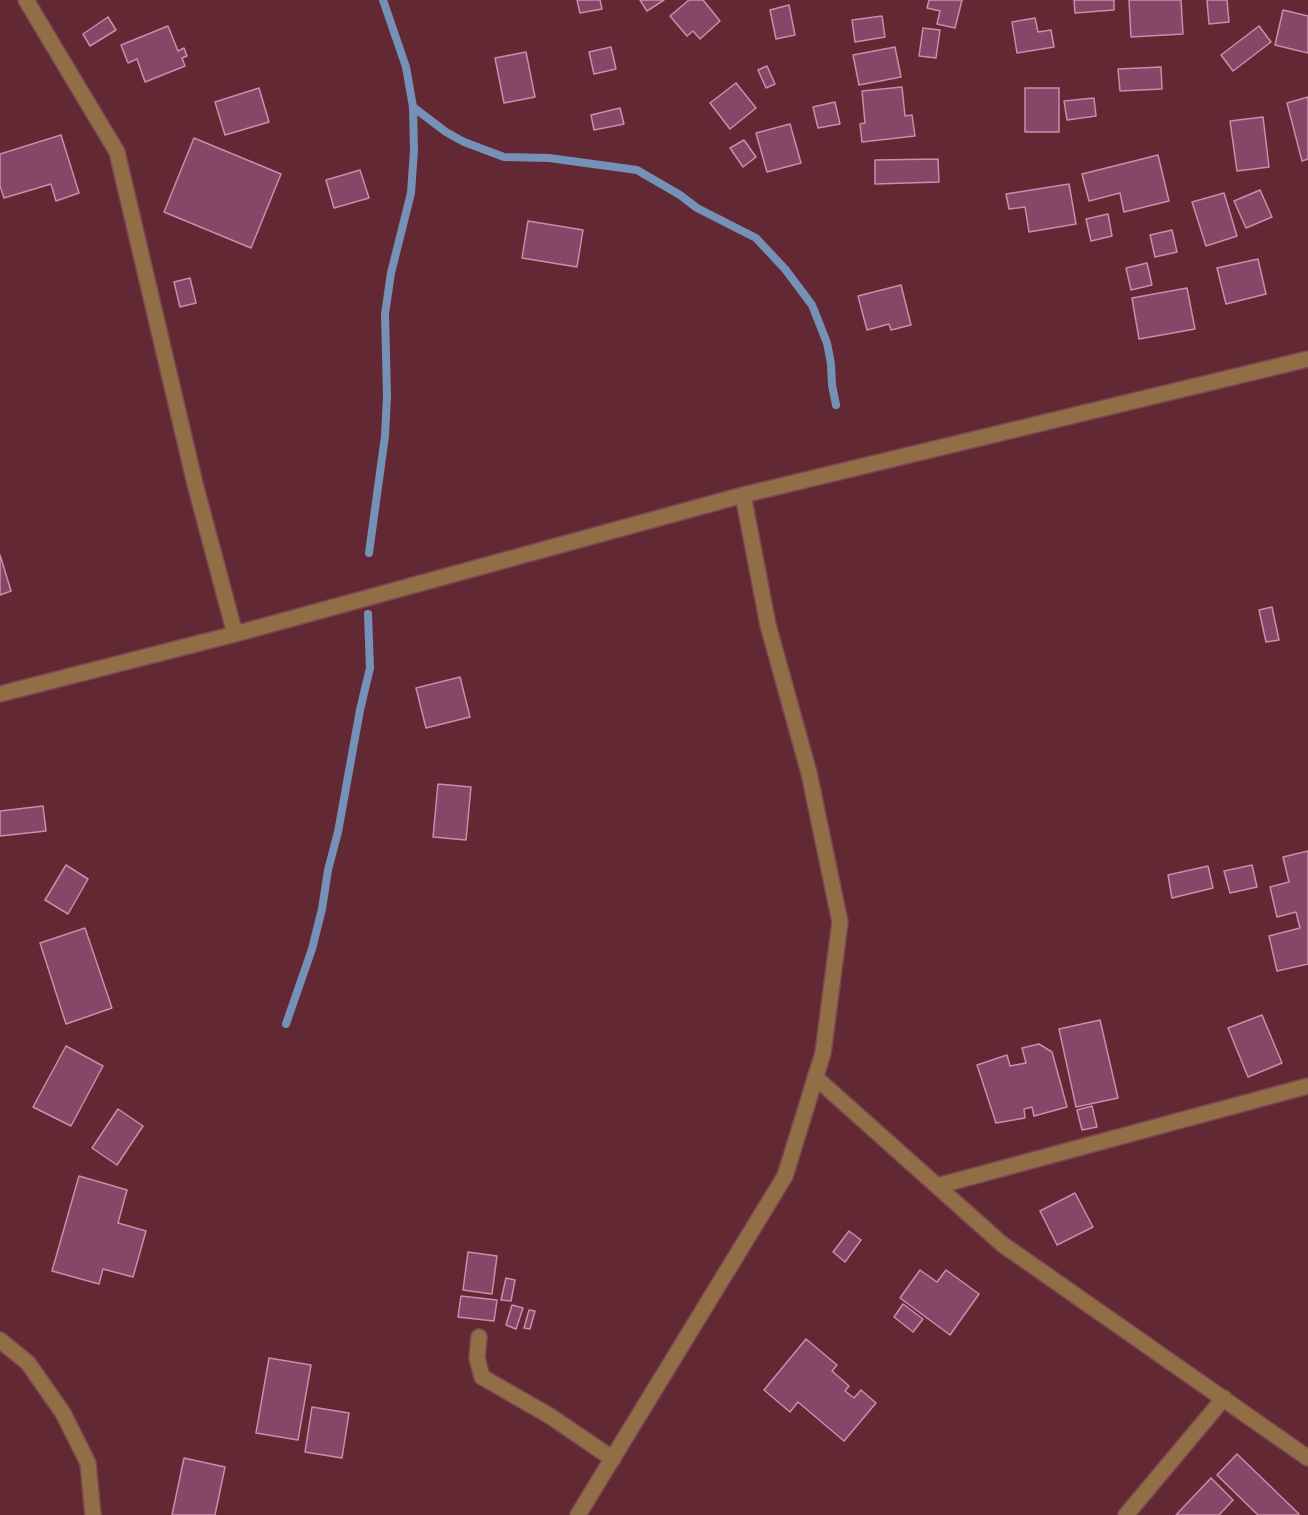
<!DOCTYPE html>
<style>
body{margin:0}
canvas{display:block;background:#622935}
</style>
<canvas width="1308" height="1515"></canvas>
<script>
const ctx = document.querySelector('canvas').getContext('2d');
ctx.lineJoin = 'round';
const shape = rows => new Path2D(rows.map(r => 'M' + r).join(''));
function trace(path, color, width, dash) { ctx.strokeStyle = color; ctx.lineWidth = width; ctx.lineCap = dash ? 'butt' : 'round'; ctx.setLineDash(dash || []); ctx.stroke(path); }
function fillPath(path, color) { ctx.fillStyle = color; ctx.fill(path, 'evenodd'); }
trace(shape([
 [413,107,446,132,464,142,504,157,549,158,637,170,680,195,697,208,756,238,785,269,812,305,827,343,831,364,832,385,836,405],
 [369,553,385,436,387,396,385,314,391,273,411,193,414,150,413,107,406,67,383,0],
 [286,1024,312,949,322,909,328,870,338,832,360,710,370,668,368,614]
]), '#7591b7', 8);
const building = shape([
 [577,0,600,0,602,9,580,13,577,0],
 [640,0,664,0,647,11,640,0],
 [689,0,703,0,720,21,700,39,693,31,687,36,670,16,689,0],
 [929,0,962,0,955,28,937,24,940,11,927,8,929,0],
 [1074,0,1114,0,1114,10,1075,13,1074,0],
 [1129,0,1181,0,1183,34,1131,37,1129,0],
 [1207,0,1227,0,1229,22,1209,24,1207,0],
 [789,5,795,35,776,39,770,10,789,5],
 [1283,10,1308,16,1308,53,1275,45,1283,10],
 [882,16,885,37,855,42,852,20,882,16],
 [108,17,116,30,90,46,83,34,108,17],
 [1035,18,1038,32,1051,30,1054,47,1017,53,1012,22,1035,18],
 [168,26,178,51,184,48,187,56,182,58,185,66,145,82,137,59,128,63,121,45,168,26],
 [1259,26,1271,42,1233,71,1221,55,1259,26],
 [923,28,940,30,936,58,919,56,923,28],
 [611,47,616,69,594,74,589,52,611,47],
 [895,47,901,77,859,85,853,55,895,47],
 [526,52,535,97,504,103,495,58,526,52],
 [767,66,775,84,766,88,758,70,767,66],
 [1161,67,1162,89,1120,91,1118,69,1161,67],
 [736,83,756,108,730,129,710,103,736,83],
 [902,87,905,116,912,115,915,136,862,142,860,124,865,123,862,91,902,87],
 [259,88,269,122,225,135,215,102,259,88],
 [1025,88,1059,88,1059,132,1025,132,1025,88],
 [1308,97,1308,159,1302,161,1287,103,1308,97],
 [1094,98,1096,116,1067,120,1064,101,1094,98],
 [835,102,840,124,818,128,813,107,835,102],
 [620,108,624,124,594,130,591,115,620,108],
 [1263,117,1269,167,1237,171,1230,121,1263,117],
 [790,124,801,163,767,172,756,133,790,124],
 [61,135,79,193,56,201,51,184,4,198,0,186,0,154,61,135],
 [194,138,281,174,251,248,164,212,194,138],
 [744,140,756,157,743,167,730,148,744,140],
 [1158,155,1169,201,1124,212,1120,193,1089,201,1082,174,1158,155],
 [938,159,939,182,875,184,875,160,938,159],
 [360,170,369,198,334,208,326,180,360,170],
 [1069,184,1076,224,1029,232,1025,207,1009,209,1006,194,1069,184],
 [1260,190,1272,217,1246,228,1234,201,1260,190],
 [1224,193,1237,236,1206,246,1192,202,1224,193],
 [1108,214,1112,236,1091,241,1086,219,1108,214],
 [528,221,583,230,577,267,522,258,528,221],
 [1172,230,1177,252,1155,257,1150,235,1172,230],
 [1258,259,1266,294,1226,304,1217,268,1258,259],
 [1147,263,1152,285,1131,290,1126,268,1147,263],
 [190,278,196,303,180,307,174,282,190,278],
 [901,285,911,325,891,330,889,324,867,330,858,296,901,285],
 [1187,288,1195,329,1139,339,1132,298,1187,288],
 [0,555,11,591,0,595,0,555],
 [1272,607,1279,640,1266,642,1259,610,1272,607],
 [460,677,470,717,426,728,416,688,460,677],
 [438,784,471,787,466,840,433,837,438,784],
 [43,806,46,831,0,836,0,811,43,806],
 [1308,851,1308,964,1277,971,1269,936,1300,928,1296,912,1277,917,1270,887,1289,882,1283,857,1308,851],
 [66,865,88,879,68,914,45,900,66,865],
 [1252,865,1257,887,1230,893,1224,871,1252,865],
 [1208,866,1213,888,1172,898,1168,875,1208,866],
 [85,928,112,1008,66,1024,40,943,85,928],
 [1262,1015,1282,1063,1248,1077,1228,1028,1262,1015],
 [1100,1020,1118,1098,1076,1107,1059,1029,1100,1020],
 [1039,1044,1052,1052,1067,1107,1034,1116,1032,1107,1024,1109,1025,1118,996,1123,977,1065,1007,1055,1010,1066,1026,1063,1022,1048,1039,1044],
 [66,1046,103,1066,71,1126,33,1107,66,1046],
 [1092,1106,1097,1127,1082,1130,1077,1110,1092,1106],
 [118,1109,143,1126,117,1165,92,1148,118,1109],
 [79,1176,127,1190,118,1223,146,1231,133,1277,103,1269,99,1284,52,1271,79,1176],
 [1075,1193,1093,1227,1057,1245,1040,1211,1075,1193],
 [849,1231,861,1240,845,1262,833,1252,849,1231],
 [468,1252,497,1256,492,1294,463,1290,468,1252],
 [920,1270,937,1282,946,1270,979,1294,950,1335,900,1298,920,1270],
 [506,1278,515,1280,511,1301,501,1300,506,1278],
 [461,1296,497,1300,494,1321,458,1317,461,1296],
 [903,1304,923,1319,913,1332,894,1317,903,1304],
 [512,1305,523,1308,516,1329,506,1325,512,1305],
 [529,1310,535,1311,530,1329,524,1328,529,1310],
 [806,1339,837,1365,832,1371,849,1386,845,1391,854,1398,861,1390,876,1403,844,1441,798,1402,790,1412,764,1390,806,1339],
 [269,1358,311,1365,298,1440,256,1433,269,1358],
 [312,1407,349,1413,342,1458,305,1452,312,1407],
 [1237,1454,1299,1514,1298,1515,1258,1515,1217,1475,1237,1454],
 [184,1458,225,1467,215,1515,172,1515,184,1458],
 [1211,1478,1233,1500,1219,1515,1176,1515,1211,1478]
]);
fillPath(building, '#874568');
trace(building, '#ca8dab', 1.5);
const minor = shape([
 [26,0,117,152,195,484,235,634],
 [0,694,235,634,743,495,1308,359],
 [815,1077,1002,1244,1308,1458],
 [937,1186,1308,1086],
 [479,1337,477,1358,482,1377,550,1416,613,1459],
 [0,1340,28,1363,63,1413,88,1463,93,1515],
 [578,1515,785,1176,823,1053,840,922,809,773,768,625,743,495],
 [1126,1515,1224,1398]
]);
trace(minor, '#7c4752', 18);
trace(minor, '#926e46', 15);
</script>
